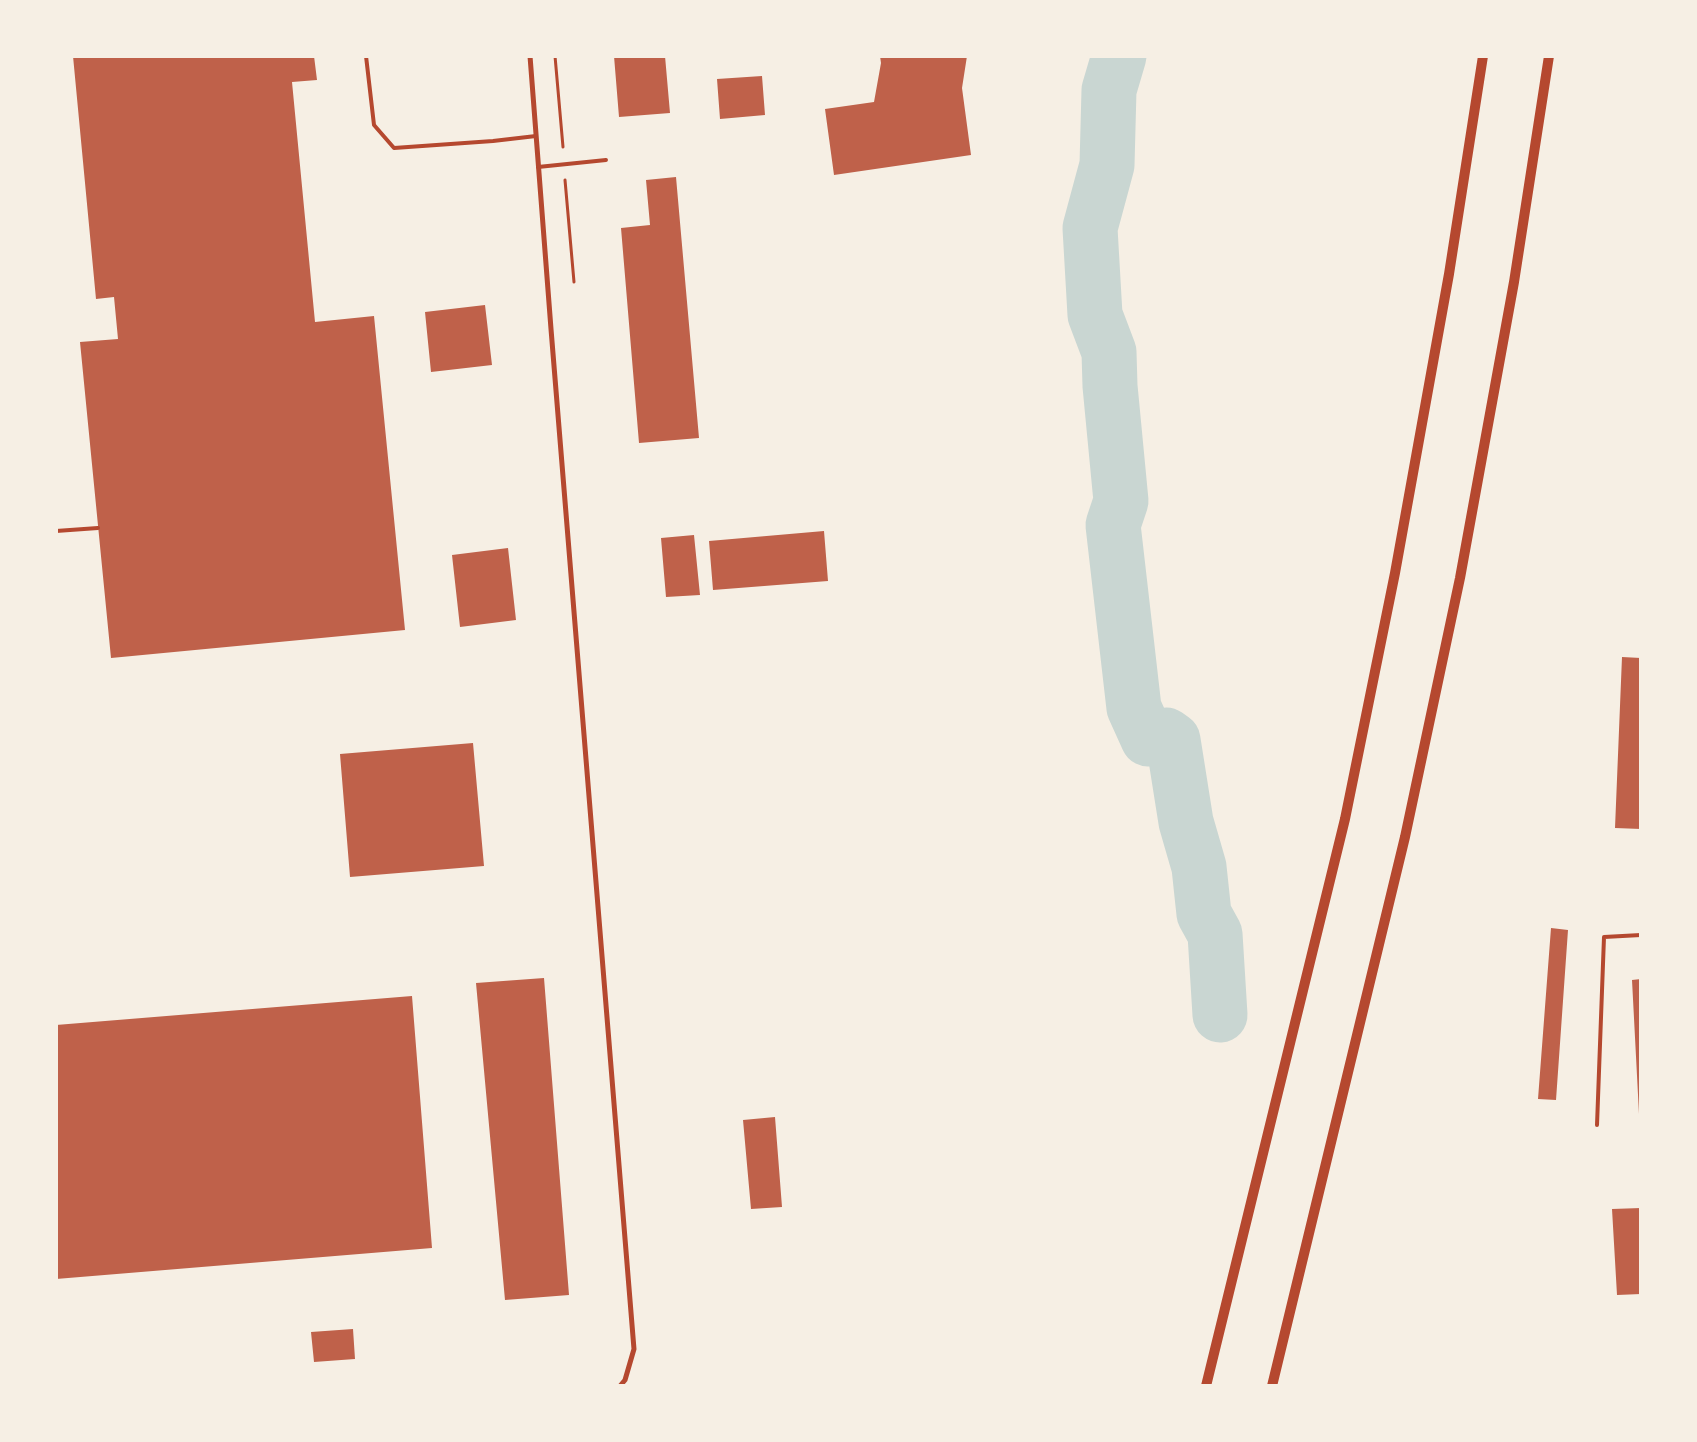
<!DOCTYPE html>
<style>
body{margin:0}
#map{position:relative;width:1697px;height:1442px;overflow:hidden;background:#f6efe4;font-family:"Times New Roman",serif}
canvas{display:block}
.frame{position:absolute;inset:0;border:58px solid #f6efe4;pointer-events:none}
</style>
<div id="map">
<canvas width="1697" height="1442"></canvas>
<div class="frame"></div>
</div>
<script>
const ctx = document.querySelector('canvas').getContext('2d');
ctx.lineJoin = 'round';
const shape = rows => new Path2D(rows.map(r => 'M' + r).join(''));
function trace(path, color, width, dash) { ctx.strokeStyle = color; ctx.lineWidth = width; ctx.lineCap = dash ? 'butt' : 'round'; ctx.setLineDash(dash || []); ctx.stroke(path); }
function fillPath(path, color) { ctx.fillStyle = color; ctx.fill(path, 'evenodd'); }
trace(shape([
 [1119,56,1109,90,1107,165,1090,228,1095,315,1109,352,1110,386,1121,501,1113,525,1134,708,1148,739,1166,735,1173,740,1186,822,1199,867,1204,914,1215,934,1220,1015]
]), '#c9d6d2', 55);
fillPath(shape([
 [73,56,314,56,317,80,292,82,315,322,374,316,405,630,111,658,80,342,118,339,114,297,96,299],
 [614,56,665,56,670,113,619,117],
 [880,56,967,56,962,88,971,155,834,175,825,109,874,102,881,63],
 [762,76,765,115,720,119,717,79],
 [676,177,699,438,639,443,621,228,650,225,646,180],
 [485,305,492,365,431,372,425,312],
 [824,531,828,581,713,590,709,541],
 [694,535,700,595,666,597,661,538],
 [508,548,516,620,460,627,452,555],
 [1622,657,1641,658,1641,829,1615,828],
 [473,743,484,866,350,877,340,754],
 [1551,928,1568,930,1556,1100,1538,1099],
 [544,978,569,1295,505,1300,476,983],
 [1641,979,1641,1114,1639,1114,1632,980],
 [412,996,432,1248,56,1279,56,1025],
 [775,1117,782,1207,751,1209,743,1120],
 [1641,1208,1641,1294,1617,1295,1612,1209],
 [353,1329,355,1359,314,1362,311,1332]
]), '#bf614a');
trace(shape([
 [555,56,563,147],
 [565,180,574,282]
]), '#b5482f', 3);
trace(shape([
 [366,56,374,125,394,148,493,141,536,136],
 [538,167,606,160],
 [56,531,98,528],
 [1597,1125,1604,937,1641,935]
]), '#b5482f', 4);
trace(shape([
 [530,56,551,329,634,1349,625,1380,620,1386]
]), '#b5482f', 5);
trace(shape([
 [1206,1386,1345,819,1395,573,1449,274,1483,56],
 [1272,1386,1405,837,1460,578,1514,282,1549,56]
]), '#b5482f', 10);
</script>
